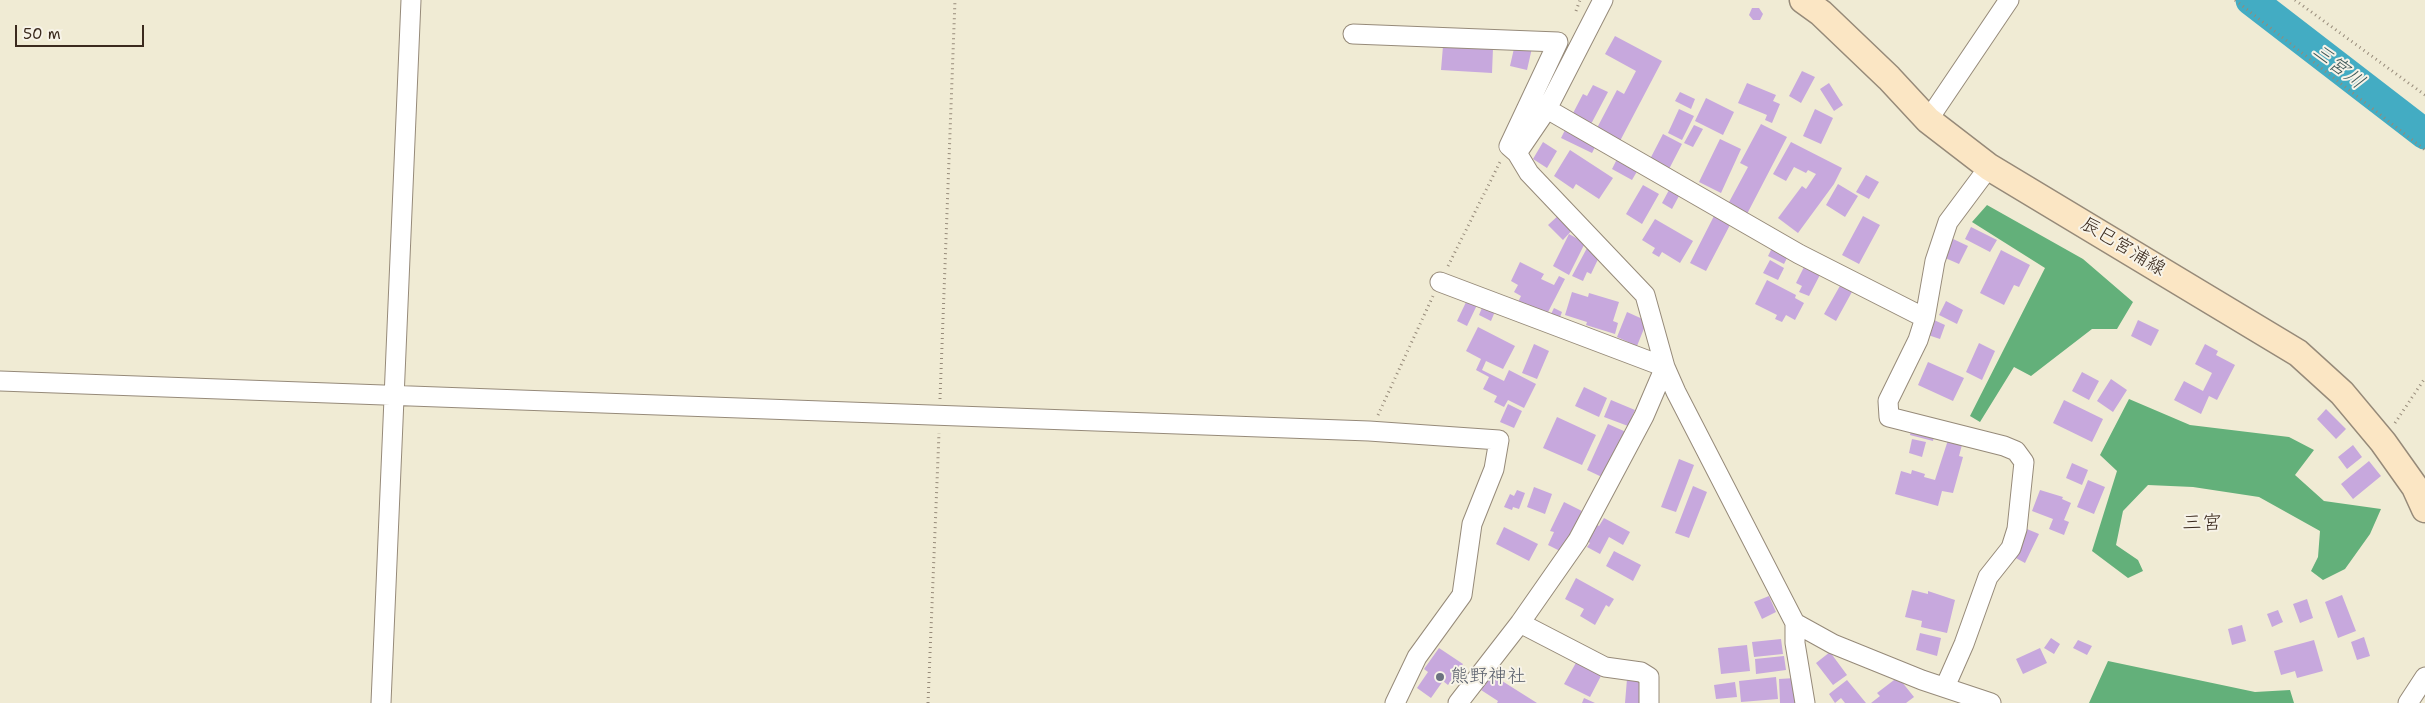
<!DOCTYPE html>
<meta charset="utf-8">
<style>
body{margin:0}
#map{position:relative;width:2425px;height:703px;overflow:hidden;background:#f0ebd4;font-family:"Shantell Sans",sans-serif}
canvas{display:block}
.scale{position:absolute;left:15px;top:25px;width:129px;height:22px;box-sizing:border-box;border:2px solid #3b2a1e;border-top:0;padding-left:6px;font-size:15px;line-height:18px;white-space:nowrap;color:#3b2a1e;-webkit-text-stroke:4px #f7f3e8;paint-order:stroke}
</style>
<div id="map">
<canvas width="2425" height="703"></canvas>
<div class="scale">50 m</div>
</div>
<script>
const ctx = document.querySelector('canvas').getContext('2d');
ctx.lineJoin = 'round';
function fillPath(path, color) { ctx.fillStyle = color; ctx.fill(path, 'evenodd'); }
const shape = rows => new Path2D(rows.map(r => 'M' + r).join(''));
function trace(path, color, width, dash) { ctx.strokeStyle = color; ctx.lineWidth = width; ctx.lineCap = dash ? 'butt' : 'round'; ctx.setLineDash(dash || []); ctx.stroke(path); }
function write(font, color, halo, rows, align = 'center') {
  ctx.font = font + ' "Shantell Sans","Klee One",sans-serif'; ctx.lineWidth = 4; ctx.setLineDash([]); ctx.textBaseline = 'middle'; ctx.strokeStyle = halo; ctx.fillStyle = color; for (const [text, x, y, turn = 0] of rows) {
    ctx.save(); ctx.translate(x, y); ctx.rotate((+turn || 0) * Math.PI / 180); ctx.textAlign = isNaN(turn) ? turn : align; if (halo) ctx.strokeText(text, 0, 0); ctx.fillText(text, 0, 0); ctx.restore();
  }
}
fillPath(shape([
 [1987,205,2083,259,2133,302,2117,329,2092,329,2031,376,2014,367,1980,422,1970,416,2045,268,1972,222],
 [2129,399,2190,425,2289,437,2314,450,2295,475,2324,501,2381,509,2370,534,2345,569,2323,580,2311,571,2318,557,2320,531,2259,497,2193,487,2148,485,2123,511,2116,545,2138,560,2143,571,2128,578,2092,551,2117,471,2100,455],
 [2108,661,2255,692,2290,690,2294,703,2089,703]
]), '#63b07a');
trace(shape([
 [2251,0,2425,134]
]), '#43acc3', 31);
fillPath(shape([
 [1752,8,1759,8,1763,14,1760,20,1753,20,1749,15],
 [1615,36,1662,61,1620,141,1597,128,1617,90,1624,94,1636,71,1605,54],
 [1515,44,1532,48,1527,70,1510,66],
 [1443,46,1493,48,1492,73,1441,70],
 [1802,71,1815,77,1801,103,1789,96],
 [1747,83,1776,95,1773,101,1780,104,1772,123,1765,120,1767,115,1738,103],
 [1829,83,1843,105,1834,111,1820,89],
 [1593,85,1608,92,1590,126,1571,117,1583,94,1587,96],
 [1680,92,1695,99,1691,109,1675,101],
 [1706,98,1734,112,1723,135,1695,121],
 [1679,109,1694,116,1682,140,1668,133],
 [1815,109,1833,118,1821,144,1803,136],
 [1761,124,1787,137,1747,214,1728,204,1748,167,1740,163],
 [1694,125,1703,129,1693,147,1684,143],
 [1566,128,1597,143,1592,153,1561,138],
 [1663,134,1682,144,1668,171,1649,161],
 [1720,139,1741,149,1721,193,1699,182],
 [1543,142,1557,151,1547,168,1533,159],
 [1791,142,1842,168,1834,184,1798,233,1778,218,1802,186,1806,189,1816,174,1808,170,1806,173,1794,167,1786,181,1773,174],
 [1570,150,1613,178,1599,199,1576,184,1573,189,1554,176],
 [1618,157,1639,168,1632,180,1612,169],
 [1866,175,1879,182,1869,199,1856,192],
 [1838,184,1858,196,1845,217,1826,205],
 [1643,185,1659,194,1642,224,1626,214],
 [1669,190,1679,196,1672,209,1662,203],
 [1560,214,1574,228,1563,240,1548,225],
 [1714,216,1730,225,1706,271,1690,263],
 [1863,216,1880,225,1859,264,1842,255],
 [1655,219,1693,241,1680,263,1662,252,1659,257,1652,253,1655,248,1642,240],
 [1971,227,1997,240,1990,252,1965,239],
 [1569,234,1585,243,1569,275,1553,266],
 [1951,238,1968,246,1959,264,1943,257],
 [1774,244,1790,252,1784,264,1768,256],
 [1587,248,1600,255,1591,274,1587,272,1583,281,1572,276],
 [2001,250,2030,265,2019,287,2014,285,2004,305,1980,293],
 [1770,260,1784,268,1778,280,1763,273],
 [1520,262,1544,274,1541,279,1554,285,1559,276,1565,279,1545,318,1517,304,1521,296,1514,292,1518,285,1511,281],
 [1806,263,1822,271,1809,296,1799,292,1802,286,1796,283],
 [1767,280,1796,295,1795,298,1804,303,1795,320,1786,315,1782,322,1775,319,1777,315,1755,304],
 [1841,284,1853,290,1836,321,1824,314],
 [1572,292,1588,297,1589,293,1619,302,1613,321,1618,323,1615,334,1586,325,1587,322,1565,315],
 [1467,300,1477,305,1467,326,1457,321],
 [1946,301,1963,310,1957,324,1939,315],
 [1484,303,1496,309,1491,321,1479,315],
 [1554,308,1562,312,1559,320,1550,316],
 [1627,312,1647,321,1637,346,1617,337],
 [1934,320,1945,325,1940,339,1928,335],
 [2138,320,2159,330,2151,346,2131,336],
 [1478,327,1515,346,1503,369,1486,361,1482,370,1504,381,1509,370,1536,384,1524,408,1508,400,1504,407,1494,402,1497,396,1483,389,1489,377,1476,370,1481,359,1466,351],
 [1979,343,1995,351,1982,380,1966,372],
 [1534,344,1549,351,1537,379,1522,373],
 [2205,344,2218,351,2216,355,2235,365,2217,400,2209,396,2201,414,2174,400,2184,381,2203,391,2212,373,2195,364],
 [1928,362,1964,378,1953,401,1918,385],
 [2082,372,2099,381,2089,400,2072,391],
 [2111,379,2127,390,2113,412,2097,401],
 [1584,387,1607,398,1599,417,1575,406],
 [1611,400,1635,410,1628,426,1604,417],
 [2064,400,2103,419,2092,442,2053,423],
 [1508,404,1522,411,1514,428,1500,422],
 [2326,409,2346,429,2336,439,2317,419],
 [1557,417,1596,435,1582,465,1543,448],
 [1608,424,1626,432,1604,478,1587,470],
 [1912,427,1935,433,1933,441,1910,435],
 [1949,437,1963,441,1959,456,1963,457,1953,493,1942,491,1938,506,1895,494,1901,471,1911,474,1912,470,1925,474,1924,477,1935,480],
 [1912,439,1926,442,1922,457,1909,453],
 [2353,445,2362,457,2347,469,2338,457],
 [1679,459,1694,465,1676,512,1661,507],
 [2369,461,2381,476,2353,499,2341,484],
 [2072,463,2088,470,2082,485,2066,478],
 [2088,480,2105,487,2094,514,2077,507],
 [1693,486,1707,492,1689,538,1675,533],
 [1534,487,1552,494,1545,514,1527,507],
 [1517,490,1525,493,1519,509,1513,507,1512,510,1504,507,1510,494,1514,496],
 [2040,490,2063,497,2062,499,2071,503,2064,520,2069,522,2064,535,2049,529,2053,519,2032,511],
 [1564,502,1582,511,1562,552,1548,545,1554,532,1550,531],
 [1604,518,1630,532,1623,545,1609,537,1600,554,1587,547,1590,543,1586,540,1595,524,1599,526],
 [1504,527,1538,544,1529,561,1496,544],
 [2027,529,2039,534,2025,563,2014,557],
 [1614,551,1641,565,1633,581,1606,566],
 [1576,578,1614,599,1609,607,1606,605,1595,625,1580,616,1584,609,1565,599],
 [1912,590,1928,594,1928,591,1955,600,1947,633,1921,627,1922,621,1905,617],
 [2342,595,2356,631,2338,638,2325,602],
 [1769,596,1776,612,1762,619,1754,602],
 [2307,599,2313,618,2300,623,2293,604],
 [2278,610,2283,622,2272,627,2267,614],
 [2242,625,2246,641,2232,645,2228,629],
 [1920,633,1941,638,1937,656,1916,650],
 [2364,637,2370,656,2357,660,2351,642],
 [2051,638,2060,644,2054,654,2044,648],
 [1781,639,1783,654,1754,657,1752,642],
 [2078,640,2092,646,2087,655,2073,648],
 [2314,640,2323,671,2297,678,2295,671,2281,675,2274,651],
 [1747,645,1750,671,1721,674,1718,648],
 [1439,648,1463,664,1448,685,1443,681,1431,698,1417,688,1428,672,1424,669],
 [2040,648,2047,663,2023,674,2016,659],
 [1830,652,1847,675,1833,685,1816,663],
 [1784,656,1786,670,1756,674,1755,659],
 [1577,661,1602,674,1590,697,1564,684],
 [1491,674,1537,703,1497,703,1498,701,1481,690],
 [1776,677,1778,699,1741,702,1739,681],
 [1898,677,1914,697,1906,703,1871,703,1880,696,1877,693],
 [1795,678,1797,703,1780,703,1779,679],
 [1627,679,1644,681,1642,703,1625,703],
 [1847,680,1866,703,1845,703,1841,698,1835,703,1829,694],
 [1735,682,1737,697,1716,699,1714,685],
 [1584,698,1595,703,1582,703]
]), '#c7a8dd');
const street = shape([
 [1353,34,1558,42,1509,146,1517,153,1529,173,1645,295,1665,367,1676,392,1795,623,1795,643,1805,703],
 [1547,109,1799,254,1925,318],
 [1928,120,2009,0],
 [1517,153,1547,109,1603,0],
 [1440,282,1665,367],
 [0,381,1369,431,1499,440,1494,469,1472,524,1462,595,1417,657,1395,703],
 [1520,623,1605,667,1641,672,1649,677,1649,703],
 [1795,623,1833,644,1922,680,1991,703],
 [1945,687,1964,644,1988,577,2011,548,2017,529,2024,462,2016,451,2004,446,1889,417,1888,401,1918,340,1925,318,1935,261,1948,222,1989,167],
 [381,703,411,0],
 [1458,703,1520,623,1578,540,1644,416,1665,367],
 [2408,703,2425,677]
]);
const secondary = shape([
 [1803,0,1821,13,1889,78,1928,120,1989,167,2298,353,2342,393,2383,442,2415,487,2425,509]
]);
trace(street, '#968a79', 21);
trace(secondary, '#968a79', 29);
trace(shape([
 [2235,0,2425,150],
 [2295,0,2425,95],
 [1576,11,1580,0],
 [1448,266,1501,160],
 [940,399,955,0],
 [1378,415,1433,296],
 [2395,423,2425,378],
 [928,703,939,433]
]), '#968a79', 3, [1, 4]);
trace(street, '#fff', 19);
trace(secondary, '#fbe6c4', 26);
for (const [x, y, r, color] of [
 [1440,677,5,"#6b7280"]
]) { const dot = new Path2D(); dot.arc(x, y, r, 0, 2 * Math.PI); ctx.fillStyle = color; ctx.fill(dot); trace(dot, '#f7f3e8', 2); }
write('19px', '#3b2a1e', '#f7f3e8', [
 ["辰巳宮浦線",2123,247,31]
]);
write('19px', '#5b616d', '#f7f3e8', [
 ["熊野神社",1450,677]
], 'left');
write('italic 20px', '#3e5858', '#f7f3e8', [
 ["三宮川",2338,67,38]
]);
write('20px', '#3b2a1e', '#f7f3e8', [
 ["三宮",2202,524]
]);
</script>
